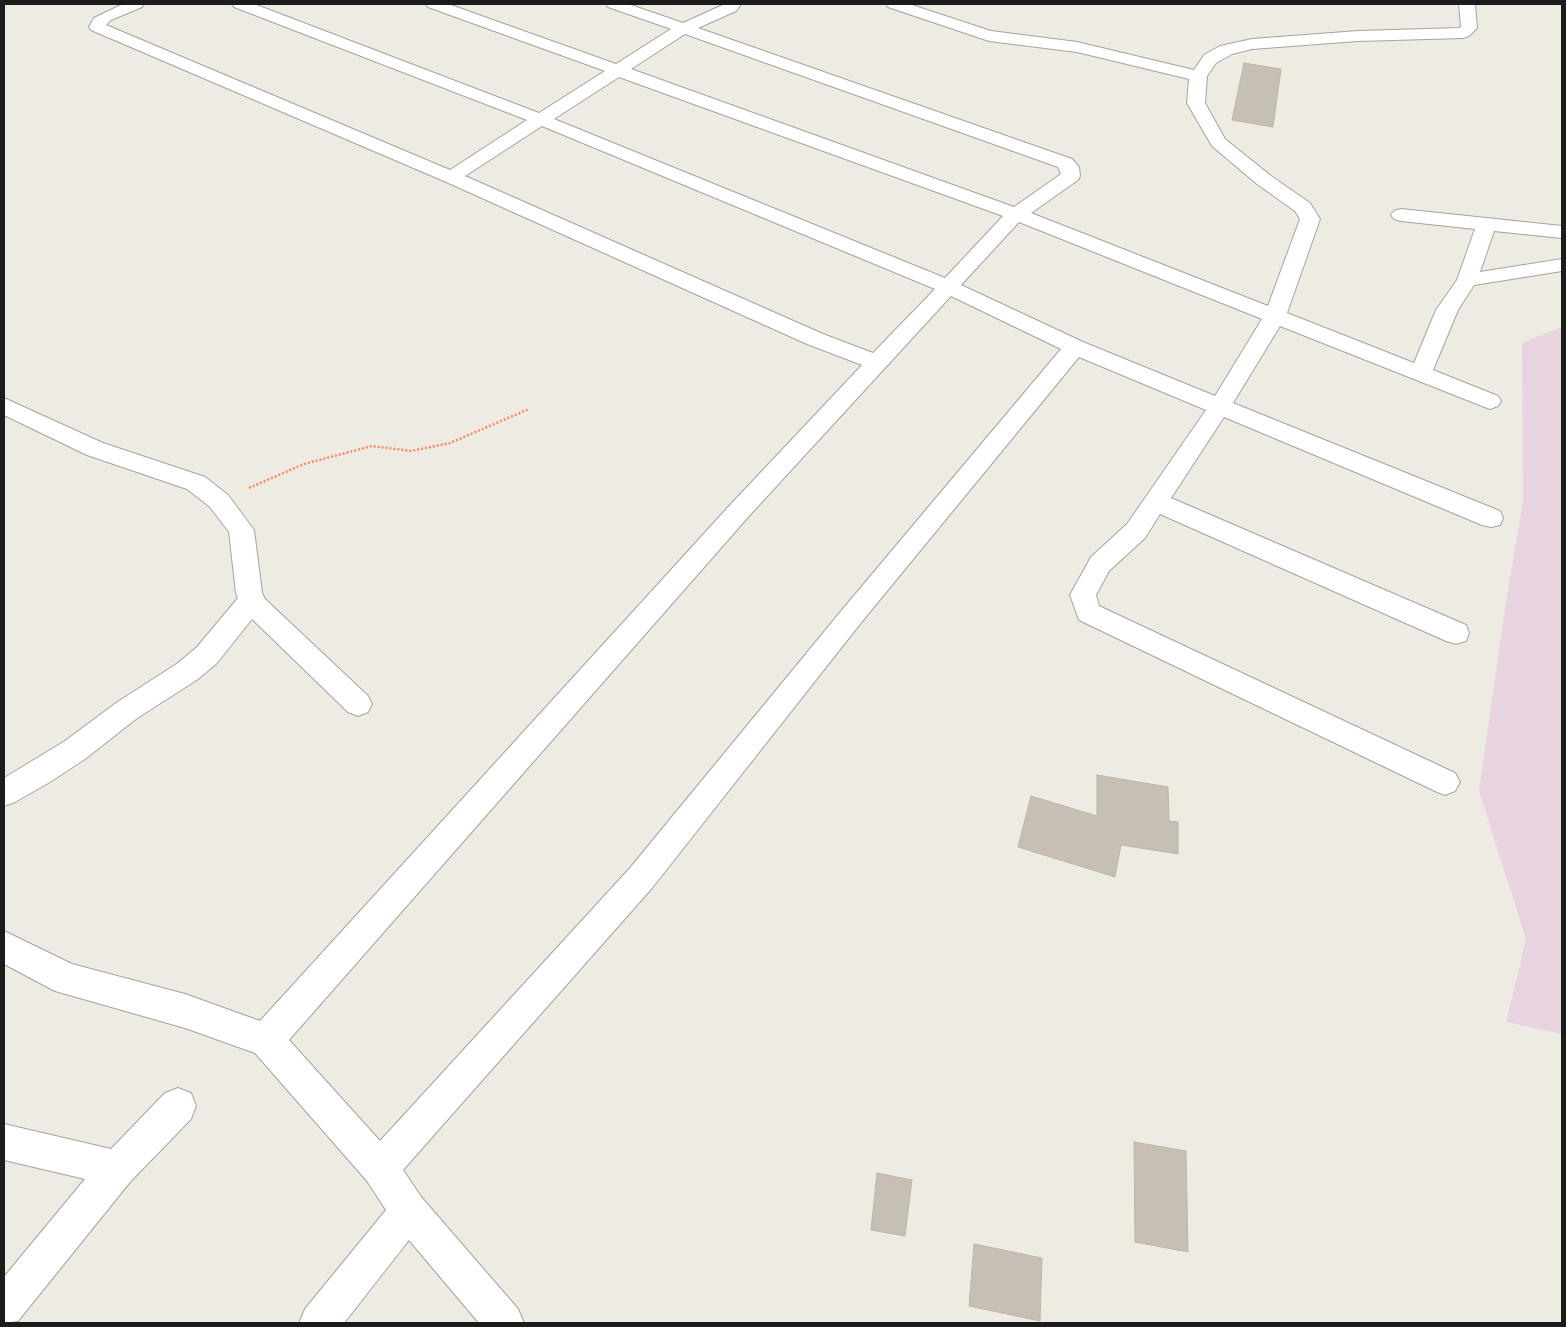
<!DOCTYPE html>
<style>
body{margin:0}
#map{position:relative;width:1566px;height:1327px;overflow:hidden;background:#eeece2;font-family:Quicksand,sans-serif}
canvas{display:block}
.frame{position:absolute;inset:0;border:5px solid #1c1c1c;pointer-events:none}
</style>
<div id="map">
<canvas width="1566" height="1327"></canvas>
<div class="frame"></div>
</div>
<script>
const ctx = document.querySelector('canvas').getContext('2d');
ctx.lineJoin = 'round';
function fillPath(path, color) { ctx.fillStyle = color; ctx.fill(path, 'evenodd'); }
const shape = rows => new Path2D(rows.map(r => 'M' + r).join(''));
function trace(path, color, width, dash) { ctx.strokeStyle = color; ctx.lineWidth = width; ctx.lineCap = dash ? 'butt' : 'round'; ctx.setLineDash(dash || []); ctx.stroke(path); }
fillPath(shape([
 [1562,327,1562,1034,1506,1022,1526,939,1479,791,1504,614,1523,501,1522,343]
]), '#e8d3e1');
const building = shape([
 [1244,63,1281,69,1273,127,1232,120,1244,63],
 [1097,775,1168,787,1169,821,1178,822,1178,854,1121,845,1115,877,1018,847,1031,796,1097,816,1097,775],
 [1134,1142,1186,1151,1188,1252,1135,1242,1134,1142],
 [877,1173,912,1180,905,1236,871,1230,877,1173],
 [974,1244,1042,1258,1040,1321,969,1306,974,1244]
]);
fillPath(building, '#c6bfb5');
trace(building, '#c0b4a4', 1);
const minor = shape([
 [123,4,144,4,142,7,111,20,106,25,450,170,527,120,234,7,232,4,254,4,539,113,605,71,428,7,426,4,448,4,616,64,671,29,608,7,606,4,628,4,683,23,725,4,741,4,736,11,698,28,1072,159,1079,167,1080,176,1078,180,1031,213,1268,306,1300,219,1295,211,1257,184,1212,146,1187,103,1189,79,1077,52,989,41,888,7,886,4,909,4,991,31,1077,42,1194,70,1204,55,1220,46,1252,39,1358,31,1459,28,1461,27,1459,4,1475,4,1477,28,1469,36,1463,38,1358,41,1252,49,1232,54,1216,63,1207,76,1205,103,1225,139,1271,176,1310,203,1320,219,1287,313,1414,363,1436,310,1457,280,1475,229,1401,221,1394,219,1391,215,1394,211,1401,209,1562,226,1562,238,1494,231,1480,272,1562,259,1562,271,1474,285,1458,310,1433,370,1498,396,1501,401,1498,406,1490,409,1482,406,1280,326,1233,403,1500,511,1503,518,1500,525,1491,527,1482,525,1224,417,1171,498,1466,625,1469,633,1466,641,1456,644,1446,641,1160,514,1145,538,1109,571,1096,595,1099,606,1455,773,1460,782,1455,791,1445,795,1435,791,1079,620,1070,595,1091,557,1127,524,1206,410,1079,357,860,624,652,888,403,1170,422,1198,518,1309,524,1323,479,1323,409,1240,344,1323,299,1323,305,1309,386,1210,367,1181,255,1053,185,1028,55,991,4,964,4,931,72,964,185,994,260,1021,731,504,862,365,807,344,444,181,91,30,89,27,94,18,123,4],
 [685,34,1058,167,1061,174,1014,207,631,69,685,34],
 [619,77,1003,216,945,278,554,119,619,77],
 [542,126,935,289,873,353,823,334,465,176,542,126],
 [1019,222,1262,319,1215,396,1083,342,961,285,1019,222],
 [951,296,1061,349,842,610,630,868,380,1141,289,1040,749,516,951,296],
 [4,398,103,443,205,477,228,495,254,530,262,593,265,599,368,696,372,704,368,712,358,716,348,712,252,619,217,663,198,679,136,719,85,759,50,782,15,802,4,806,4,778,65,741,116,703,178,663,197,647,238,598,236,593,229,532,210,507,187,489,87,455,4,415,4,398],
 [178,1088,191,1093,196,1106,191,1119,130,1182,18,1321,4,1323,4,1277,85,1179,4,1160,4,1124,111,1149,165,1093,178,1088]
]);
trace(minor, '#a3a3a3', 2);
trace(shape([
 [249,488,304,464,372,446,411,451,450,443,529,409]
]), '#fe8863', 2.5, [2, 2]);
fillPath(minor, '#fff');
</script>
